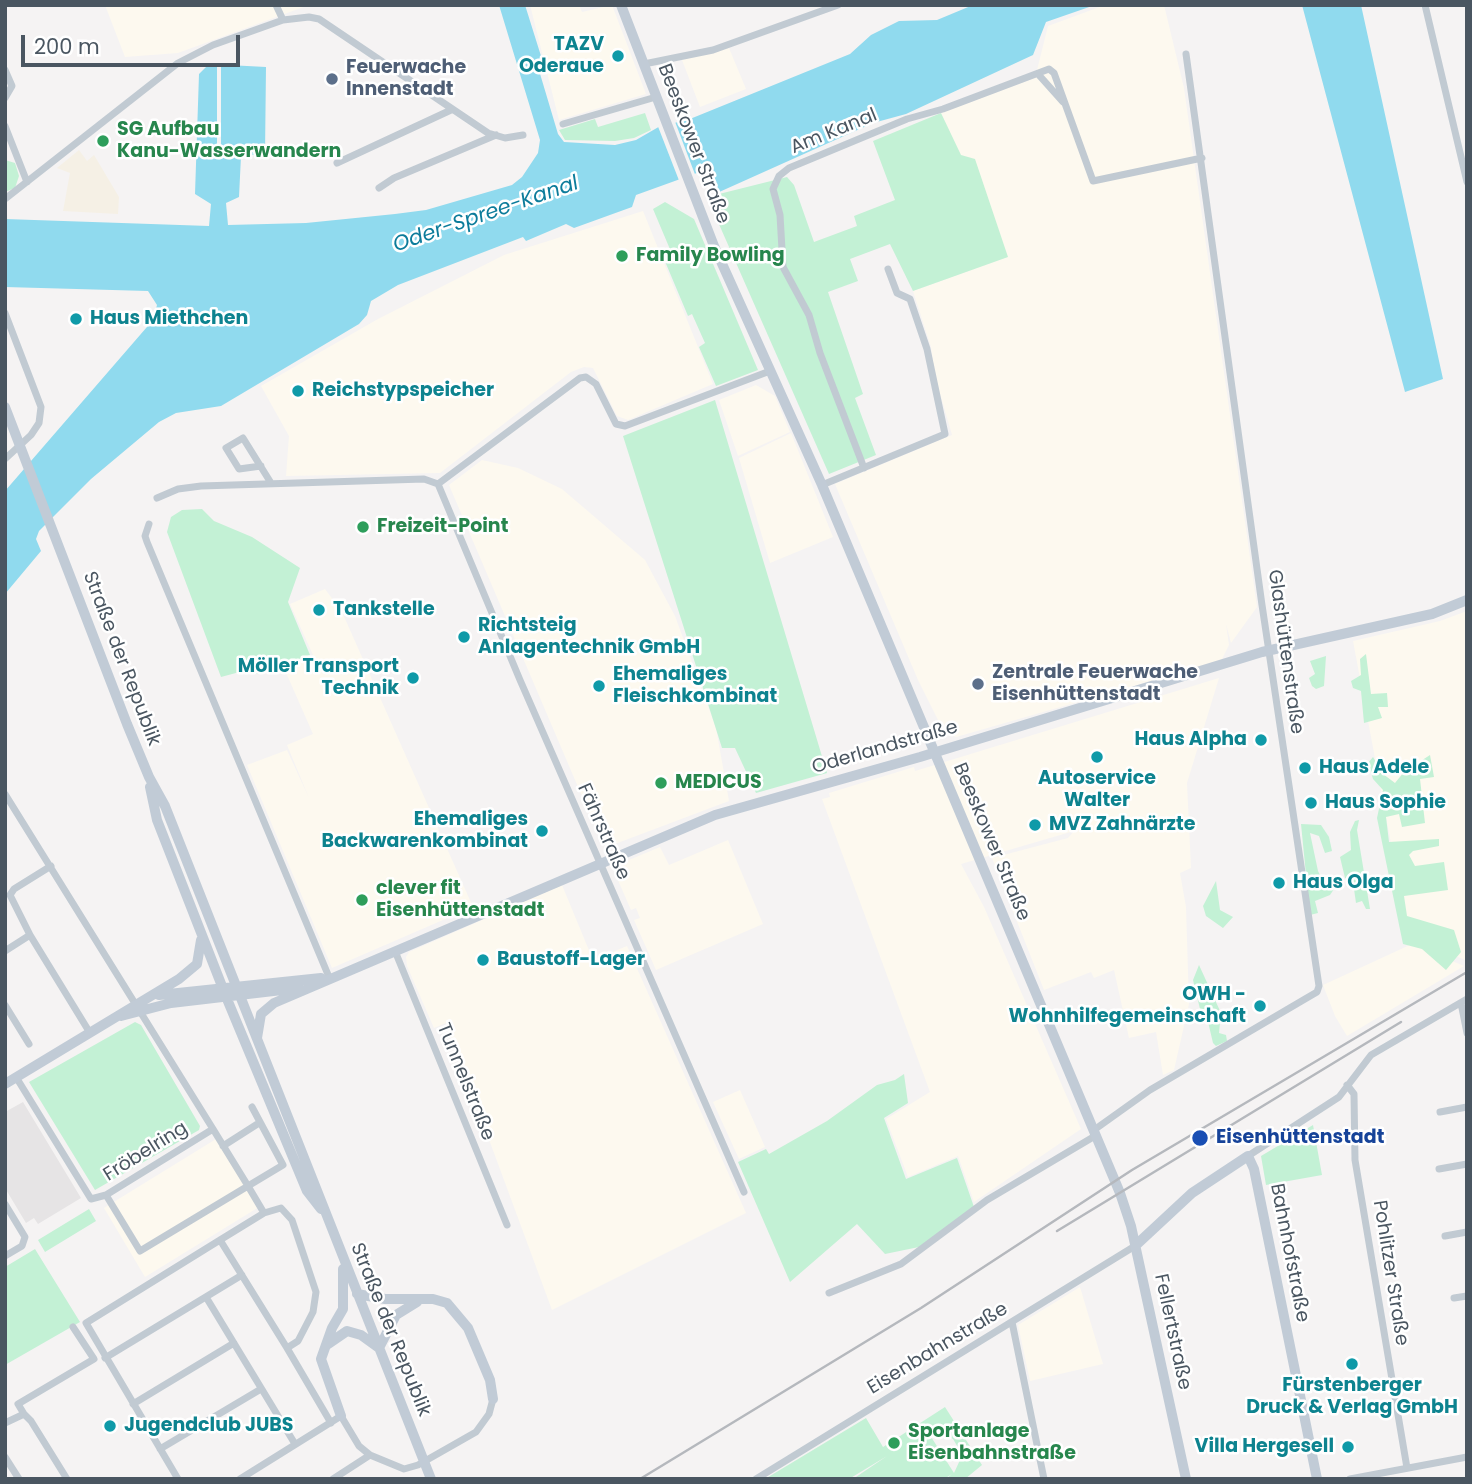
<!DOCTYPE html>
<meta charset="utf-8">
<style>
body{margin:0}
#map{position:relative;width:1472px;height:1484px;overflow:hidden;background:#f5f3f3;font-family:Poppins,sans-serif}
canvas{display:block}
.frame{position:absolute;inset:0;border:7px solid #4a5661;pointer-events:none}
.scale{position:absolute;left:21px;top:35px;width:219px;height:32px;box-sizing:border-box;border:4px solid #4a5661;border-top:0;padding-left:9px;font-size:21px;line-height:24px;white-space:nowrap;color:#4a5661;-webkit-text-stroke:5px #fff;paint-order:stroke}
</style>
<div id="map">
<canvas width="1472" height="1484"></canvas>
<div class="frame"></div>
<div class="scale">200 m</div>
</div>
<script>
const ctx = document.querySelector('canvas').getContext('2d');
ctx.lineJoin = 'round';
function fillPath(path, color) { ctx.fillStyle = color; ctx.fill(path, 'evenodd'); }
const shape = rows => new Path2D(rows.map(r => 'M' + r).join(''));
function trace(path, color, width, dash) { ctx.strokeStyle = color; ctx.lineWidth = width; ctx.lineCap = dash ? 'butt' : 'round'; ctx.setLineDash(dash || []); ctx.stroke(path); }
function write(font, color, halo, rows, align = 'center') {
  ctx.font = font + ' Poppins,sans-serif'; ctx.lineWidth = 5; ctx.setLineDash([]); ctx.textBaseline = 'middle'; ctx.strokeStyle = halo; ctx.fillStyle = color; for (const [text, x, y, turn = 0] of rows) {
    ctx.save(); ctx.translate(x, y); ctx.rotate((+turn || 0) * Math.PI / 180); ctx.textAlign = isNaN(turn) ? turn : align; if (halo) ctx.strokeText(text, 0, 0); ctx.fillText(text, 0, 0); ctx.restore();
  }
}
fillPath(shape([
 [105,5,309,5,178,53,125,57],
 [530,5,579,5,582,12,612,5,646,94,559,120],
 [1105,5,1164,5,1184,88,1257,607,1231,643,1226,624,1229,645,1221,661,956,737,944,732,918,680,835,484,952,435,935,376,931,347,913,291,1007,257,941,113,1035,78,1048,26],
 [729,48,746,89,700,107,682,60],
 [643,211,713,384,628,420,617,416,593,368,584,367,571,372,440,473,286,476,289,436,261,386,378,319,504,255],
 [756,385,775,396,790,432,738,456,719,400],
 [791,433,833,537,770,563,739,458],
 [482,460,518,468,562,489,645,560,675,616,716,728,729,801,607,847,602,843,449,485],
 [325,589,342,612,473,907,332,968,247,765,287,750,309,798,287,745,313,734,284,668,313,655,290,604],
 [1467,611,1467,961,1408,934,1353,641,1440,621],
 [1219,678,1187,783,1191,868,1180,873,1186,907,1189,1004,1174,1070,1163,1075,1156,1032,1129,1038,1114,970,1094,978,1091,972,1044,990,992,858,1068,838,1074,831,961,864,984,907,1081,1129,974,1202,958,1156,908,1177,886,1119,930,1092,822,799,830,797,829,793,914,767,915,771],
 [728,840,763,924,656,970,634,920,640,918,636,908,631,910,614,871,617,865,660,847,669,865],
 [562,885,593,960,627,946,746,1213,552,1310,446,1023,434,1028,407,966,406,957,409,952],
 [1412,944,1464,966,1347,1036,1335,1016,1323,985],
 [740,1090,765,1147,739,1159,713,1102],
 [216,1139,259,1207,145,1277,104,1208],
 [1080,1287,1103,1364,1030,1381,1018,1325]
]), '#fdf9ef');
fillPath(shape([
 [23,1102,81,1198,38,1224,34,1218,26,1223,5,1188,5,1112]
]), '#e6e4e5');
fillPath(shape([
 [645,113,651,130,634,138,615,141,565,140,559,130,595,119,598,127],
 [941,113,961,155,975,159,1008,257,913,291,890,244,850,259,858,281,828,292,863,394,855,398,876,455,829,474,707,197,787,177,794,185,814,242,857,226,854,216,895,200,873,141],
 [5,160,15,163,19,176,15,188,5,192],
 [665,202,694,219,758,370,716,386,699,347,705,343,692,314,688,316,664,259,672,254,653,209],
 [715,400,827,773,756,793,735,748,722,748,623,436],
 [202,509,214,521,252,537,300,568,288,602,310,655,258,674,247,670,221,677,167,532,171,517,182,510],
 [1366,654,1371,694,1387,693,1388,707,1378,707,1382,718,1364,723,1361,691,1353,688,1351,681,1361,675,1360,659],
 [1326,656,1324,686,1316,689,1312,686,1309,678,1315,674,1310,661],
 [1430,755,1434,777,1420,779,1425,823,1402,827,1399,814,1386,817,1389,842,1439,839,1439,846,1413,851,1409,855,1415,866,1444,862,1448,890,1404,896,1407,916,1454,930,1461,952,1446,970,1422,949,1403,944,1377,818,1383,790,1373,779,1368,763,1373,757,1383,774,1395,783,1404,772],
 [1359,820,1357,830,1370,909,1366,909,1362,901,1356,903,1353,882,1345,878,1340,857,1351,850,1350,832,1355,821],
 [1301,824,1321,825,1329,837,1332,851,1325,853,1319,836,1310,833,1318,871,1323,881,1332,881,1334,889,1330,895,1315,901,1318,913,1310,915],
 [1216,881,1220,910,1233,917,1223,928,1206,916,1203,906],
 [1199,965,1221,1013,1219,1033,1226,1035,1227,1041,1216,1046,1213,1043,1205,1009,1200,1009,1193,980],
 [135,1022,141,1025,200,1126,199,1130,95,1190,29,1082],
 [904,1074,908,1103,884,1118,906,1179,957,1158,974,1207,919,1247,885,1254,857,1224,790,1282,738,1162,766,1149,769,1154,827,1121,877,1085,895,1080],
 [1313,1125,1322,1175,1266,1185,1261,1156],
 [89,1209,96,1221,45,1252,38,1240],
 [35,1249,80,1322,5,1365,5,1267],
 [945,1407,982,1465,965,1479,946,1479,952,1474,944,1479,853,1479,887,1456,849,1479,765,1479,866,1418,883,1447],
 [938,1431,953,1439,959,1449,960,1460,954,1473,928,1432]
]), '#c3f1d5');
fillPath(shape([
 [79,150,87,161,94,155,119,197,118,214,63,211,70,173,57,168]
]), '#f5f0e5');
fillPath(shape([
 [499,5,525,5,541,56,538,67,558,134,564,142,615,145,636,140,662,125,685,121,850,54,871,35,899,21,937,20,973,5,1095,5,1046,22,1033,55,906,114,873,123,717,193,708,169,636,195,632,207,574,228,566,224,526,241,523,237,398,285,371,301,367,315,359,324,221,406,176,413,159,422,91,479,39,531,36,539,41,551,5,594,5,491,153,320,157,305,148,291,5,287,5,219,209,226,211,204,195,194,199,74,209,64,266,67,265,154,241,156,239,197,226,203,228,225,306,223,395,214,426,210,512,185,522,177,538,153,540,140],
 [1302,5,1361,5,1443,379,1405,392]
]), '#90daee');
fillPath(shape([
 [217,62,221,62,221,155,217,155],
 [674,119,696,177,680,183,657,124]
]), '#f5f3f3');
trace(shape([
 [276,5,283,20],
 [1425,5,1467,182],
 [644,64,713,50,838,5],
 [5,70,12,86,5,98],
 [1038,74,1063,102],
 [563,124,656,97],
 [5,126,27,182],
 [337,163,451,110],
 [379,188,394,178,496,135],
 [5,199,178,63,213,45,283,20,309,17,319,19,488,133,505,138,523,135],
 [5,313,41,407,39,423,31,435,5,459],
 [261,466,239,469,226,448,243,438,271,483],
 [864,468,820,353,809,315,783,267,780,215,773,189,779,176,789,168,907,119,943,109,1049,69,1054,73,1093,181,1202,158],
 [438,484,580,378,586,377,596,384,616,424,625,426,770,371],
 [822,485,945,434,927,349,910,299,897,293,888,269],
 [157,498,178,489,201,486,424,479,438,484,520,680,744,1192],
 [149,524,145,536,147,542,329,977],
 [5,794,213,1129,106,1195,91,1199,16,1077],
 [30,935,10,895,14,889,51,866],
 [5,951,30,935,90,1033],
 [395,951,507,1225],
 [1461,1003,1467,1033],
 [5,1005,29,1044],
 [1347,1085,1354,1094,1355,1160,1407,1468],
 [252,1107,283,1165,248,1186,264,1213],
 [1440,1112,1467,1107],
 [1094,1130,1150,1090,1305,999,1317,992,1319,986,1262,605,1186,54],
 [223,1146,259,1123],
 [1248,1156,1339,1097,1371,1055,1467,999],
 [1439,1169,1467,1164],
 [106,1195,140,1251,248,1186,213,1129],
 [5,1204,25,1237,22,1246,5,1256],
 [1445,1236,1467,1232],
 [829,1293,901,1264,987,1200,1095,1136],
 [206,1297,295,1444],
 [1454,1298,1467,1296],
 [1012,1322,1044,1479],
 [287,1348,331,1423],
 [105,1358,242,1275],
 [133,1404,234,1343],
 [24,1414,18,1404,94,1359,73,1327],
 [5,1423,24,1414,31,1421,67,1479],
 [160,1449,261,1389],
 [5,1457,19,1479],
 [178,1479,86,1323,220,1240,264,1213,281,1208,292,1220,316,1292,313,1312,298,1341,287,1348,220,1240],
 [240,1479,341,1416,359,1446,370,1455,404,1469,418,1465,476,1432,489,1414,493,1399],
 [333,1479,370,1455],
 [756,1479,1135,1246],
 [1350,1479,1467,1457]
]), '#c1cad2', 7);
trace(shape([
 [621,5,714,246,822,485,1120,1193,1131,1226,1186,1479],
 [5,407,127,724,149,777,165,806,431,1479],
 [150,787,157,820,227,999,307,1191,321,1209],
 [159,995,321,978],
 [121,1016,171,1003,299,988],
 [257,1038,261,1014,274,1003,715,815,920,757,1262,652,1432,614,1467,600],
 [5,1084,179,979,197,964,201,940],
 [1135,1246,1192,1193,1248,1156,1254,1169,1317,1479],
 [357,1294,385,1299,433,1299,447,1303,468,1328,490,1380,493,1399],
 [328,1344,347,1331,361,1335,379,1348],
 [379,1348,396,1315,417,1302],
 [341,1416,321,1359,332,1328,343,1309,343,1269]
]), '#c1cbd6', 10);
trace(shape([
 [1057,1231,1401,1022],
 [640,1479,921,1308,1132,1170,1467,972]
]), '#b5b8bd', 2.5);
for (const [x, y, r, color] of [
 [618,56,7,"#0f9aa8"],
 [332,79,7,"#5c6f8a"],
 [103,141,7,"#2e9e5b"],
 [622,256,7,"#2e9e5b"],
 [76,319,7,"#0f9aa8"],
 [298,391,7,"#0f9aa8"],
 [363,527,7,"#2e9e5b"],
 [319,610,7,"#0f9aa8"],
 [464,637,7,"#0f9aa8"],
 [413,678,7,"#0f9aa8"],
 [978,684,7,"#5c6f8a"],
 [599,686,7,"#0f9aa8"],
 [1261,740,7,"#0f9aa8"],
 [1097,757,7,"#0f9aa8"],
 [1305,768,7,"#0f9aa8"],
 [661,783,7,"#2e9e5b"],
 [1311,803,7,"#0f9aa8"],
 [1035,825,7,"#0f9aa8"],
 [542,831,7,"#0f9aa8"],
 [1279,883,7,"#0f9aa8"],
 [362,900,7,"#2e9e5b"],
 [483,960,7,"#0f9aa8"],
 [1260,1006,7,"#0f9aa8"],
 [1200,1138,9,"#1a4fb4"],
 [1352,1364,7,"#0f9aa8"],
 [110,1426,7,"#0f9aa8"],
 [894,1443,7,"#2e9e5b"],
 [1348,1447,7,"#0f9aa8"]
]) { const dot = new Path2D(); dot.arc(x, y, r, 0, 2 * Math.PI); ctx.fillStyle = color; ctx.fill(dot); trace(dot, '#fff', 2.5); }
write('bold 19px', '#0d838f', '#fff', [
 ["TAZV",604,45,"right"],
 ["Oderaue",604,67,"right"],
 ["Haus Miethchen",90,319],
 ["Reichstypspeicher",312,391],
 ["Tankstelle",333,610],
 ["Richtsteig",478,626],
 ["Anlagentechnik GmbH",478,648],
 ["Möller Transport",399,667,"right"],
 ["Technik",399,689,"right"],
 ["Ehemaliges",613,675],
 ["Fleischkombinat",613,697],
 ["Haus Alpha",1247,740,"right"],
 ["Haus Adele",1319,768],
 ["Autoservice",1097,779,"center"],
 ["Walter",1097,801,"center"],
 ["Haus Sophie",1325,803],
 ["Ehemaliges",528,820,"right"],
 ["Backwarenkombinat",528,842,"right"],
 ["MVZ Zahnärzte",1049,825],
 ["Haus Olga",1293,883],
 ["Baustoff-Lager",497,960],
 ["OWH -",1246,995,"right"],
 ["Wohnhilfegemeinschaft",1246,1017,"right"],
 ["Fürstenberger",1352,1386,"center"],
 ["Druck & Verlag GmbH",1352,1408,"center"],
 ["Jugendclub JUBS",124,1426],
 ["Villa Hergesell",1334,1447,"right"]
], 'left');
write('bold 19px', '#4e5e75', '#fff', [
 ["Feuerwache",346,68],
 ["Innenstadt",346,90],
 ["Zentrale Feuerwache",992,673],
 ["Eisenhüttenstadt",992,695]
], 'left');
write('bold 19px', '#27864d', '#fff', [
 ["SG Aufbau",117,130],
 ["Kanu-Wasserwandern",117,152],
 ["Family Bowling",636,256],
 ["Freizeit-Point",377,527],
 ["MEDICUS",675,783],
 ["clever fit",376,889],
 ["Eisenhüttenstadt",376,911],
 ["Sportanlage",908,1432],
 ["Eisenbahnstraße",908,1454]
], 'left');
write('19px', '#4a5661', '#fff', [
 ["Am Kanal",834,132,-22],
 ["Beeskower Straße",693,144,69],
 ["Glashüttenstraße",1285,652,82],
 ["Straße der Republik",121,659,69],
 ["Oderlandstraße",885,748,-16],
 ["Fährstraße",603,832,66],
 ["Beeskower Straße",991,842,67],
 ["Tunnelstraße",465,1082,68],
 ["Fröbelring",146,1152,-32],
 ["Bahnhofstraße",1289,1253,79],
 ["Pohlitzer Straße",1390,1273,81],
 ["Straße der Republik",390,1330,68],
 ["Fellertstraße",1172,1332,78],
 ["Eisenbahnstraße",938,1349,-31]
]);
write('bold 19px', '#164399', '#fff', [
 ["Eisenhüttenstadt",1216,1138]
], 'left');
write('italic 21px', '#0c7c9b', '#fff', [
 ["Oder-Spree-Kanal",486,215,-19]
]);
</script>
